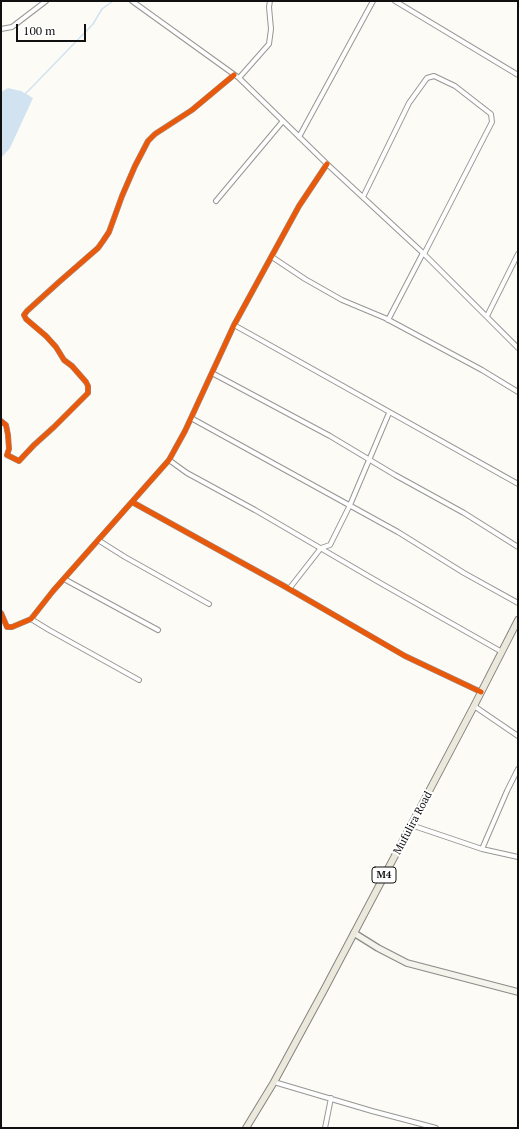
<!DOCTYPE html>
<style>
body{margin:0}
#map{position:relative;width:519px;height:1129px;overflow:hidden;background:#fcfbf6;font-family:"PT Serif",serif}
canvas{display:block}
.frame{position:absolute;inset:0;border:2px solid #101010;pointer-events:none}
.scale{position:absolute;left:16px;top:24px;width:70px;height:18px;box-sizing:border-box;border:2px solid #101010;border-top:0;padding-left:5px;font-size:12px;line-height:14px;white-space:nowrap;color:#101010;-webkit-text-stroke:3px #fff;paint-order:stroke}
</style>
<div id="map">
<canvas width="519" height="1129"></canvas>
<div class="frame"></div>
<div class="scale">100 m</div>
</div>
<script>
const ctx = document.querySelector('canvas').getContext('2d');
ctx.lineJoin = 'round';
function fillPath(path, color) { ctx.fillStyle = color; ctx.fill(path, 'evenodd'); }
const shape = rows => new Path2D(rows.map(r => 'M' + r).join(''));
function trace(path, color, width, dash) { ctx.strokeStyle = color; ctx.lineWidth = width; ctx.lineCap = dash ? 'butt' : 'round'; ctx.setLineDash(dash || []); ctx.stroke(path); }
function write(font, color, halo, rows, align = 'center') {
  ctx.font = font + ' "PT Serif",serif'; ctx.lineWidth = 4; ctx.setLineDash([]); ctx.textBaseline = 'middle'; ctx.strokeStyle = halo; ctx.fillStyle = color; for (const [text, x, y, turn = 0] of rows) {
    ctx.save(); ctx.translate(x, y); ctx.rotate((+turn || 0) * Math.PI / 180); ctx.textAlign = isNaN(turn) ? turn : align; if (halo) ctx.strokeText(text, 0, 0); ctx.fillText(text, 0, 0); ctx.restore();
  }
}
fillPath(shape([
 [8,88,21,91,33,98,10,148,1,158,1,92]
]), '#d1e3f1');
trace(shape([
 [25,94,34,85,93,24,102,9,113,1]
]), '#d1e3f1', 1.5);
const street = shape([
 [132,1,239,78,327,164,423,253,518,348],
 [395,1,518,75],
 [1,29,12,27,46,1],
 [239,78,269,44,271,29,269,7,270,1],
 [299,137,373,1],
 [363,197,409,103,427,78,434,76,455,86,491,114,492,122,424,254],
 [216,201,283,121],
 [272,257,305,279,342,300,385,318,482,370,518,392],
 [487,316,518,254],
 [388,320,423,253],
 [234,325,518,484],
 [212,373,330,436,395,475,464,513,518,547],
 [191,418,398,532,464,573,518,603],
 [1,421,6,425,8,435,9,449,7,455,19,461,34,445,54,427,88,393,88,386,86,382,72,366,64,360,56,347,46,336,26,319,24,315,27,311,59,282,98,248,103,241,109,232,122,196,135,166,148,141,155,134,192,110,234,75],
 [169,460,187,473,255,510,382,584,502,652],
 [132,502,284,586,405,656,481,692],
 [98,540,125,557,209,604],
 [64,579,158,630],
 [289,589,321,548,330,545,350,505,389,413],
 [1,613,7,627,12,627,31,619,53,591,169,460,185,431,234,325,299,206,327,164],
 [31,619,49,630,139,680],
 [474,706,518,736],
 [411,825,482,849,518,857],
 [482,849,507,791,518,769],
 [274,1082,372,1111,436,1128],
 [325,1128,331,1098]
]);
const secondary = shape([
 [354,933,378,948,407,963,518,992]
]);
const primary = shape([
 [246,1128,274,1082,324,990,474,706,518,620]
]);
trace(street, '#969694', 6);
trace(secondary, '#8d8c8a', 8);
trace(primary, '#848381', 8);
trace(street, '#fffefe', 4);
trace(secondary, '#f4f4ec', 5.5);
trace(primary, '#ebe8dc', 6);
trace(shape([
 [1,421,6,425,8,435,9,449,7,455,19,461,34,445,54,427,88,393,88,386,86,382,72,366,64,360,56,347,46,336,26,319,24,315,27,311,59,282,98,248,103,241,109,232,122,196,135,166,148,141,155,134,192,110,234,75],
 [132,502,284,586,405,656,481,692],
 [1,613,7,627,12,627,31,619,53,591,169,460,185,431,234,325,299,206,327,164]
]), '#e8590c', 5);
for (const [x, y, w] of [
 [384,875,24]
]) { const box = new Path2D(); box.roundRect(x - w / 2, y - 8, w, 16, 3); ctx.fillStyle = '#fff'; ctx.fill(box); trace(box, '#101010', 1); }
write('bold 10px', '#101010', null, [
 ["M4",384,875]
]);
write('11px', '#101010', '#fff', [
 ["Mufulira Road",413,823,-62]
]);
</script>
